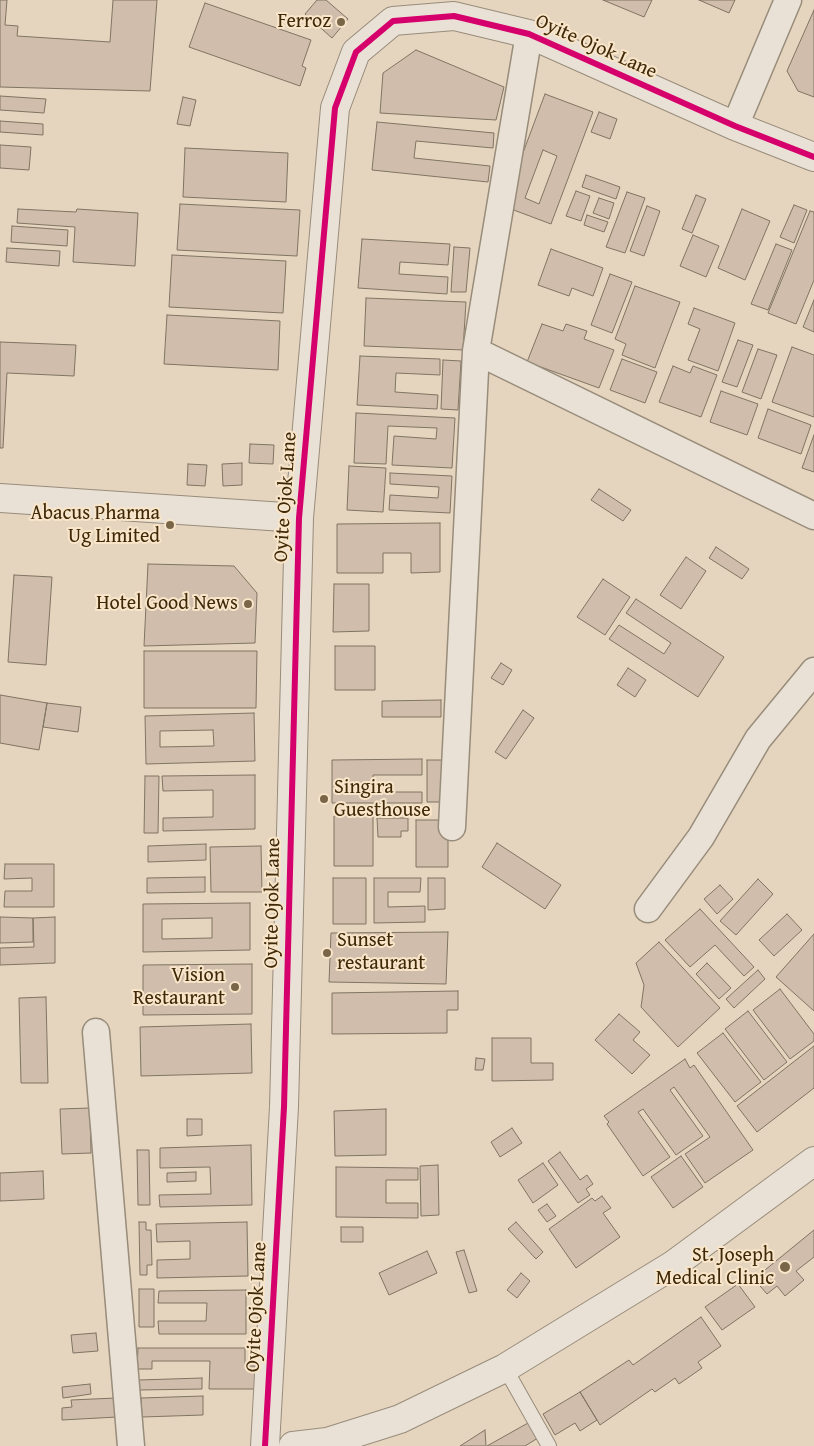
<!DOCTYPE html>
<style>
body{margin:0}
canvas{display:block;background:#e6d5be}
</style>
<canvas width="814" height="1446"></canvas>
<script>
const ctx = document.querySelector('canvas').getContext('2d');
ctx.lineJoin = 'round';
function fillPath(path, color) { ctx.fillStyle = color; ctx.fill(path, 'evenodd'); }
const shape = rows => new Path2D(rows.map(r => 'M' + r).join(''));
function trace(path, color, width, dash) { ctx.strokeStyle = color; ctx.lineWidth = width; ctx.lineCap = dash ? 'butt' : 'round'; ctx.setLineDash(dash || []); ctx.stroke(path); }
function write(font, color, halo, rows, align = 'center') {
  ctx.font = font + ' "Gentium Book Plus",serif'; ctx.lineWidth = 4; ctx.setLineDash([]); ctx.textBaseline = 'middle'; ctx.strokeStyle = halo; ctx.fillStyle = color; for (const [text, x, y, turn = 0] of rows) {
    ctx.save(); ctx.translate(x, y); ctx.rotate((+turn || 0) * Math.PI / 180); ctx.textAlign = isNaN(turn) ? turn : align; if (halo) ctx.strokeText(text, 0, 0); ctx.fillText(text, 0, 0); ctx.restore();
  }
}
const building = shape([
 [0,0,7,0,5,25,18,26,17,36,110,42,113,0,157,0,150,91,0,87,0,0],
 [317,0,326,0,348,19,332,38,305,14,317,0],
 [603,0,652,0,644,17,603,0],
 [699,0,735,0,729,13,699,0],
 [205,3,311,40,302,66,306,68,300,86,189,47,205,3],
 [814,10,814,97,798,91,787,71,814,10],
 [416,50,504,87,496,120,380,113,383,73,416,50],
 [545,94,593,112,551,224,503,206,545,94],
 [543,150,557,156,539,204,525,198,543,150],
 [0,96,46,99,44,113,0,110,0,96],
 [183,97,196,100,190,126,177,124,183,97],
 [599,112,617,119,610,139,591,132,599,112],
 [0,121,43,124,43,135,0,132,0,121],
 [377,122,494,133,493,148,416,141,414,158,490,166,488,182,372,170,377,122],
 [0,145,31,147,29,170,0,168,0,145],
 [185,148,288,153,286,202,183,197,185,148],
 [586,175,620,187,616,199,582,187,586,175],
 [576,191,590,196,581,221,566,216,576,191],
 [627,192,645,198,625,253,606,247,627,192],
 [696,195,706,199,692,233,682,229,696,195],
 [599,198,614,203,609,219,593,213,599,198],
 [180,204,300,210,297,256,177,250,180,204],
 [794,205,807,210,794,243,780,237,794,205],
 [647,206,660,211,644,256,630,251,647,206],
 [18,209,76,212,77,209,138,213,135,266,73,262,75,227,17,223,18,209],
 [742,209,770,221,745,280,718,268,742,209],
 [810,211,814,212,814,280,796,324,768,313,810,211],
 [587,215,608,222,604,232,584,225,587,215],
 [12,226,68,230,67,246,11,242,12,226],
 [693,235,719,246,706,277,680,266,693,235],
 [362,239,450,244,448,265,400,262,399,274,448,277,447,294,358,288,362,239],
 [776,244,792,250,768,310,751,304,776,244],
 [454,247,470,248,466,292,451,292,454,247],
 [7,248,60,251,59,266,6,262,7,248],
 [551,249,603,268,593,296,572,288,569,296,538,285,551,249],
 [172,255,286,261,283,313,169,307,172,255],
 [610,274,632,282,612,333,591,325,610,274],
 [635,286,680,302,655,368,622,355,626,344,615,339,635,286],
 [366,298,466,302,463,350,364,346,366,298],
 [814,300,814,332,803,327,814,300],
 [694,308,735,323,718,371,688,360,700,329,688,324,694,308],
 [167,315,280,321,278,370,164,364,167,315],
 [542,324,563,331,566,324,587,331,584,339,614,350,599,388,527,362,542,324],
 [738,340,753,345,737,387,722,382,738,340],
 [0,342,76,345,74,376,7,373,3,448,0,448,0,342],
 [792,347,814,355,814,417,772,402,792,347],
 [758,349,777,355,761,399,742,392,758,349],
 [360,356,440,359,440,375,396,373,395,392,438,395,437,409,357,405,360,356],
 [622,359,657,372,645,403,610,390,622,359],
 [443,360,461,361,458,410,441,409,443,360],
 [673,366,690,373,693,366,717,375,701,417,659,402,673,366],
 [721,391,758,404,747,435,710,422,721,391],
 [768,409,811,425,801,454,758,438,768,409],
 [356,413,455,418,452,468,392,465,394,436,436,439,437,428,388,426,386,464,354,463,356,413],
 [814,435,814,472,802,468,814,435],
 [250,444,274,445,273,464,249,463,250,444],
 [242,463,242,485,223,486,222,464,242,463],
 [188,464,207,465,205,486,187,485,188,464],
 [349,466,386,468,383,512,347,510,349,466],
 [390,473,452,476,450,513,389,510,390,495,438,498,439,487,390,484,390,473],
 [599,489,631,510,623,521,591,500,599,489],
 [440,523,440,572,411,573,411,553,383,553,383,573,337,573,337,524,440,523],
 [716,547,749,569,742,579,709,558,716,547],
 [686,557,706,571,681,609,660,595,686,557],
 [148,564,234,566,257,593,255,643,144,646,148,564],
 [14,575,52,577,46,665,8,662,14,575],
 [603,579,630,597,605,635,577,617,603,579],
 [334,584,369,584,369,631,333,632,334,584],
 [636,599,724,657,698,697,609,639,619,625,664,654,671,643,626,613,636,599],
 [335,646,375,646,375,690,335,690,335,646],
 [144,651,257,651,256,708,144,708,144,651],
 [501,663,512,670,503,685,491,678,501,663],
 [628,668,646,680,635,697,617,685,628,668],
 [0,695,47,703,39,750,0,743,0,695],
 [441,700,441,717,382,717,382,701,441,700],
 [47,703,81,707,78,732,43,727,47,703],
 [523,710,534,718,506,759,495,752,523,710],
 [254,713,255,761,146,764,145,716,254,713],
 [213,730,214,746,160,747,160,731,213,730],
 [422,759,422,775,373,775,374,792,422,792,422,803,332,803,332,760,422,759],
 [427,760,444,760,444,802,427,802,427,760],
 [255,775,255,829,163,831,163,818,213,817,213,790,163,791,162,776,255,775],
 [145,776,159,776,158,833,144,833,145,776],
 [373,815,373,866,334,866,334,816,373,815],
 [377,818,408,818,408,831,401,831,401,837,378,837,377,818],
 [416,820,448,820,448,867,416,867,416,820],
 [497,843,561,885,545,909,482,867,497,843],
 [206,844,206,860,148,862,148,846,206,844],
 [261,846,262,892,211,892,210,847,261,846],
 [5,864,54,864,54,907,4,907,5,891,32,891,32,878,4,879,5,864],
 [205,877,205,892,147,893,147,878,205,877],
 [333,878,366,878,366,924,333,924,333,878],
 [374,878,421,878,420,892,388,892,388,907,425,906,425,922,374,923,374,878],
 [428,878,445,878,445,909,428,910,428,878],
 [758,879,773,894,736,935,720,921,758,879],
 [720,885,733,899,717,914,704,899,720,885],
 [250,903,250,950,143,952,143,904,250,903],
 [212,918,212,938,162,939,162,919,212,918],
 [700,909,754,967,744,976,715,945,690,967,665,940,700,909],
 [787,914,802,930,774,956,759,940,787,914],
 [0,917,33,918,33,942,0,943,0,917],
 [55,917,55,963,0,965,0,948,34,947,33,918,55,917],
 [448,932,446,984,329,982,331,933,448,932],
 [814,934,814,1011,776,977,814,934],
 [659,942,720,1008,678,1047,641,1007,644,985,636,963,659,942],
 [707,963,731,988,719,999,696,974,707,963],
 [252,964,252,1014,143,1015,143,965,252,964],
 [758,970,765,979,734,1008,726,999,758,970],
 [780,989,814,1034,814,1041,790,1059,753,1010,780,989],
 [458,991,458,1010,447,1010,447,1033,332,1034,332,993,458,991],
 [46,997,48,1083,21,1083,19,998,46,997],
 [748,1011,787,1062,764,1080,725,1029,748,1011],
 [619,1014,640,1032,633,1040,650,1055,632,1074,595,1040,619,1014],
 [251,1024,252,1073,141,1076,140,1027,251,1024],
 [723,1033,761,1082,735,1102,697,1053,723,1033],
 [492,1038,531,1038,531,1063,553,1063,553,1080,492,1081,492,1038],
 [814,1046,814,1088,757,1132,737,1106,814,1046],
 [476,1058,485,1059,483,1070,475,1070,476,1058],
 [685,1059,690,1068,694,1065,753,1150,705,1183,685,1154,710,1137,674,1087,670,1090,703,1136,676,1155,643,1109,638,1112,670,1157,643,1176,607,1124,609,1122,604,1116,685,1059],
 [90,1108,91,1153,62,1154,60,1109,90,1108],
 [386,1109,386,1155,335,1156,334,1111,386,1109],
 [187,1119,202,1119,202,1135,187,1136,187,1119],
 [512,1128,522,1143,500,1157,491,1142,512,1128],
 [251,1145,252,1205,160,1207,159,1195,211,1194,210,1167,160,1168,160,1148,251,1145],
 [137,1150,149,1150,150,1205,138,1205,137,1150],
 [560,1152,580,1180,587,1175,593,1184,586,1189,590,1195,578,1203,548,1161,560,1152],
 [681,1156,703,1187,673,1208,651,1177,681,1156],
 [543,1163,558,1185,533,1203,518,1180,543,1163],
 [438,1165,439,1215,421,1216,420,1166,438,1165],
 [336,1167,418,1168,418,1180,386,1180,386,1203,418,1203,418,1218,336,1217,336,1167],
 [43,1171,44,1199,0,1201,0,1173,43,1171],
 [196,1172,196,1181,167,1182,167,1173,196,1172],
 [602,1196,611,1208,603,1213,620,1237,576,1268,549,1229,592,1198,595,1201,602,1196],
 [547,1204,556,1216,547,1222,538,1210,547,1204],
 [139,1222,146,1222,146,1230,151,1230,152,1265,147,1265,147,1275,140,1275,139,1222],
 [247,1222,248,1276,157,1278,157,1260,190,1259,190,1241,157,1242,156,1224,247,1222],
 [516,1222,543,1252,536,1259,508,1229,516,1222],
 [341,1227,363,1227,363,1242,341,1242,341,1227],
 [814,1230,814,1257,796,1271,804,1280,785,1296,777,1286,767,1294,754,1279,814,1230],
 [464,1250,477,1291,469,1293,456,1252,464,1250],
 [427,1251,437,1273,389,1295,379,1273,427,1251],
 [521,1273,530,1281,517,1298,507,1290,521,1273],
 [738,1284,755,1307,722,1330,705,1307,738,1284],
 [139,1289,154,1289,154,1327,139,1327,139,1289],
 [246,1290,246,1334,159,1334,158,1321,206,1321,207,1303,158,1303,159,1291,246,1290],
 [701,1317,721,1346,698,1362,702,1368,679,1384,675,1378,655,1392,652,1389,600,1425,580,1392,629,1360,633,1365,701,1317],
 [96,1333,98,1351,73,1353,71,1335,96,1333],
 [138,1348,245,1348,245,1366,262,1366,262,1389,209,1389,210,1361,152,1361,152,1369,137,1369,138,1348],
 [202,1378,202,1389,139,1390,139,1380,202,1378],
 [90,1384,91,1394,63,1398,62,1387,90,1384],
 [580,1392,597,1420,580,1431,575,1423,555,1435,543,1414,580,1392],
 [203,1396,203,1415,142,1417,141,1398,203,1396],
 [116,1398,117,1417,62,1420,62,1408,72,1407,71,1400,116,1398],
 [528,1423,538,1438,525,1446,487,1446,528,1423],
 [485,1430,486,1446,460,1446,485,1430]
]);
fillPath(building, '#d0bdab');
trace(building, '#807463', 1);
const service = shape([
 [505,1368,549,1446]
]);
const minor = shape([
 [735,126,788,0],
 [476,351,814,516],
 [452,827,476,351,529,34],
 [648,909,701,837,758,739,814,671],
 [96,1032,131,1446]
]);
const tertiary = shape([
 [0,498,299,518],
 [265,1446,284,1107,299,518,335,108,356,52,393,21,454,16,529,34,735,126,814,157],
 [293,1446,327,1442,400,1419,505,1368,673,1265,814,1161]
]);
trace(service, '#988c7b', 16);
trace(minor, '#988c7b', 29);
trace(tertiary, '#988c7b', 30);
trace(service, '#e9e1d5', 14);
trace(minor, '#e9e1d5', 26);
trace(tertiary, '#e9e1d5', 28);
trace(shape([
 [265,1446,284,1107,299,518,335,108,356,52,393,21,454,16,529,34,735,126,814,157]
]), '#d6006c', 6);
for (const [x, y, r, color] of [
 [341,22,5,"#796547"],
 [170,525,5,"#796547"],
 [248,604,5,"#796547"],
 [324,799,5,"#796547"],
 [327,953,5,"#796547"],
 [235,987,5,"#796547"],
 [785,1267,6,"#796547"]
]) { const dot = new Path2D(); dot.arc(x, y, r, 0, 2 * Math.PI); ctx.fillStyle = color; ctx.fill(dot); trace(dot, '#f9e6ca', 2); }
write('20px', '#3e2807', '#f9e6ca', [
 ["Ferroz",331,22],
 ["Abacus Pharma",160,514],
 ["Ug Limited",160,537],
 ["Hotel Good News",238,604],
 ["Singira",334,788,"left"],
 ["Guesthouse",334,811,"left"],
 ["Sunset",337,941,"left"],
 ["restaurant",337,964,"left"],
 ["Vision",225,976],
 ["Restaurant",225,999],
 ["St. Joseph",774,1256],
 ["Medical Clinic",774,1279]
], 'right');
write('20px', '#3e2807', '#f9e6ca', [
 ["Oyite Ojok Lane",596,47,24],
 ["Oyite Ojok Lane",286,497,-86],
 ["Oyite Ojok Lane",273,903,-89],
 ["Oyite Ojok Lane",257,1307,-87]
]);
</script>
